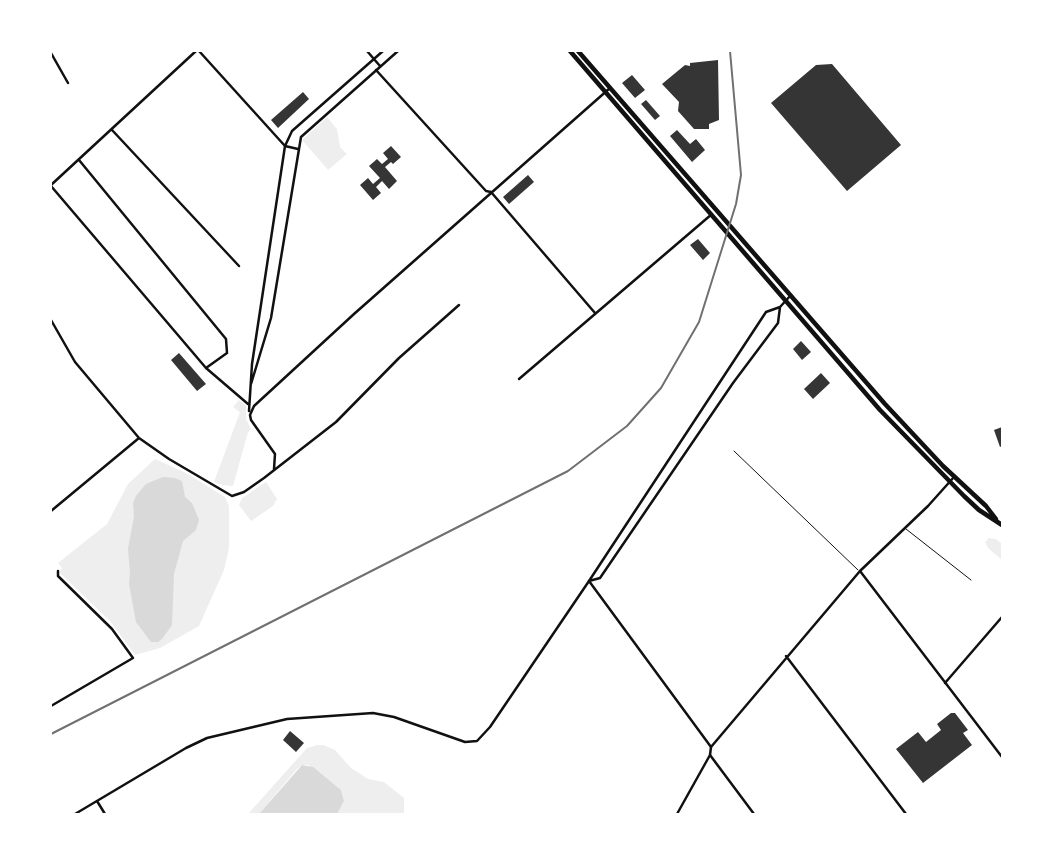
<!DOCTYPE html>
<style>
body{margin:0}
#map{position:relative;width:1053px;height:865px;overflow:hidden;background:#fff;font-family:"Fira Sans Condensed",sans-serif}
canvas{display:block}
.frame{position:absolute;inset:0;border:52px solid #fff;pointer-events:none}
</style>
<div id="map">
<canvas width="1053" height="865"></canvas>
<div class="frame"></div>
</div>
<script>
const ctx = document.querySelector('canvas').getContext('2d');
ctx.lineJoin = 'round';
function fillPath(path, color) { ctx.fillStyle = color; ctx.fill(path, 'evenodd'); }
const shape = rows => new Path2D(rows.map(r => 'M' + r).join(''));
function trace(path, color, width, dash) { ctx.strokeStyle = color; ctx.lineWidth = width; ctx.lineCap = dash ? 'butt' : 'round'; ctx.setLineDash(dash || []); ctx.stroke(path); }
fillPath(shape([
 [327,117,337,129,340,147,347,154,328,170,302,140],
 [239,400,246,406,246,419,251,429,248,432,233,486,223,485,214,482,240,412,233,407],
 [155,459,186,473,225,497,229,506,229,548,224,570,199,626,160,648,135,655,110,621,60,573,62,568,58,563,107,524,128,484],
 [266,482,277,499,273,506,251,521,239,505,242,498],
 [989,538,996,539,1002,544,1002,560,988,548,985,542],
 [317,745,323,745,335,750,351,768,368,779,384,782,404,798,404,814,337,814,344,801,341,790,308,765,302,765,296,770,259,814,248,814,307,748]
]), '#eee');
fillPath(shape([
 [163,477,175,478,182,481,185,497,192,503,199,520,196,530,183,541,174,574,172,625,162,639,158,642,151,642,136,622,129,584,130,573,128,549,134,516,133,503,136,496,146,484],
 [302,765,313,767,341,790,344,801,337,814,259,814]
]), '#d9d9d9');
fillPath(shape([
 [718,60,719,120,709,124,709,129,694,129,678,111,679,102,662,84,685,65,690,66,690,63],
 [832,64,901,145,847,191,771,103,816,65],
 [632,75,645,90,635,98,622,83],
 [303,92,309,99,278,128,271,120],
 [646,100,660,116,655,120,641,104],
 [677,130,690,144,696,139,705,150,692,162,670,136],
 [391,146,401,157,393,164,391,162,385,167,397,181,389,189,382,181,376,187,381,193,373,200,360,185,368,178,373,184,380,178,369,166,377,159,382,164,388,159,383,153],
 [528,175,534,182,509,204,503,197],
 [698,239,710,253,703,260,690,245],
 [801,341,811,352,802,360,793,349],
 [179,353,206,384,197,391,171,360],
 [821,373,830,383,813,399,804,389],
 [1002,427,1002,446,1000,447,994,430],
 [951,713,955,713,968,730,963,733,972,745,923,783,896,749,918,732,926,742,941,730,937,724],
 [290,731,304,743,296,752,283,740]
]), '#353535');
trace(shape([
 [734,451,858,570],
 [906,529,971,580]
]), '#111', 1);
trace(shape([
 [199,51,285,146,298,149],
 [367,51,380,66],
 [51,53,68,83],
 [376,70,486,191,491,192,595,313],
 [112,130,239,266],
 [79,160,226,339,227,353,206,368],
 [51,185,196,51],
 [51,186,206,368,248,404],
 [51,320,75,362,139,438,169,459,232,496,244,492,264,478,336,422,399,358,459,305],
 [519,379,712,214],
 [251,384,271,318,301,137,398,51],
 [249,411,252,364,285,146,292,131,383,51],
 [274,469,275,454,251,420,250,415,254,406,354,314,610,88],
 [51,511,139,438],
 [860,571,1002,757],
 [786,656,906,814],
 [945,683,1002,617],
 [51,706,133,658,112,629,58,576,58,571],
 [711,747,860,571,928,506,954,477],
 [710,755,754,814],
 [97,801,105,814],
 [75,814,186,748,207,738,287,719,373,713,394,717,465,742,477,741,490,727,589,581]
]), '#111', 2.5);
trace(shape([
 [589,581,766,312,780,307,791,295],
 [589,581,600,578,733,383,778,323,780,307],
 [589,581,711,747,710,755,677,814]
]), '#111', 2.5);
trace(shape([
 [570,51,880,410,964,496,979,510,1002,525],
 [578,51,885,404,943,466,986,506,996,519]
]), '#111', 4.5);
trace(shape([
 [51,734,568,471,627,426,661,388,699,322,736,204,741,175,730,51]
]), '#707070', 2);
</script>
